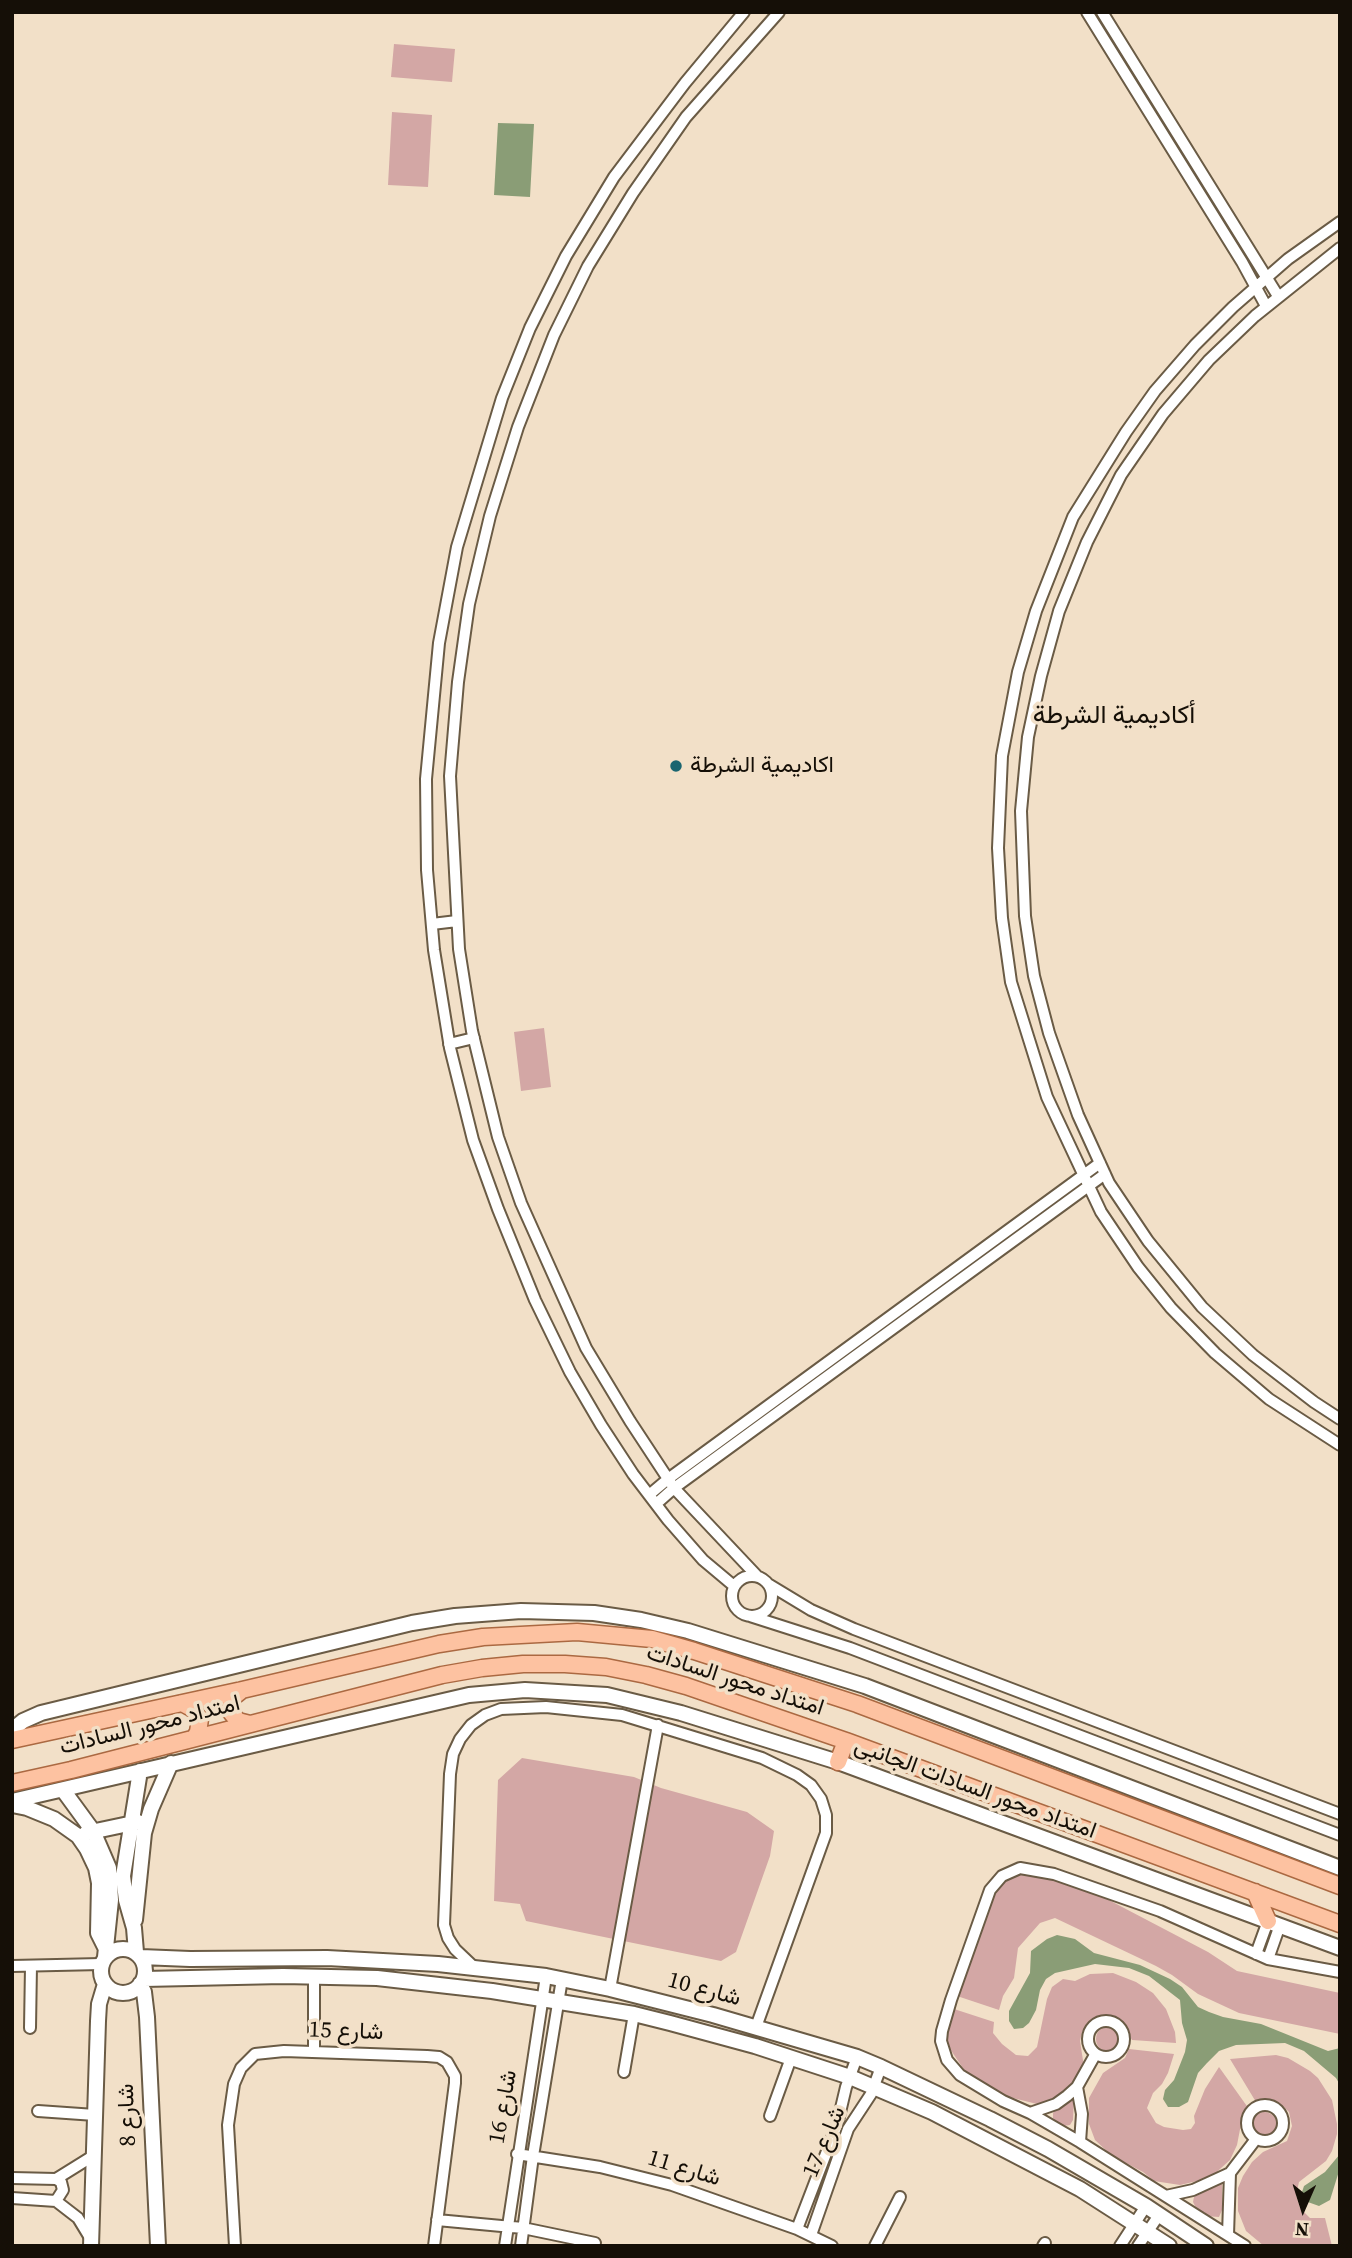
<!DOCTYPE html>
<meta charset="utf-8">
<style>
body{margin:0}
#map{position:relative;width:1352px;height:2258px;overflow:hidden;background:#f2e0c8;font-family:"Source Serif 4",serif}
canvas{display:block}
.frame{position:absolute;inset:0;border:14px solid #150f07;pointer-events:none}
.north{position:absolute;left:1268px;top:2174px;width:70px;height:70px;-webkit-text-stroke:5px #f2e0c8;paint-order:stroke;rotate:183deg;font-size:19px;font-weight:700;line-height:28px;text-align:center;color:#150f07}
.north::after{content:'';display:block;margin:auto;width:24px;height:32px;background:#150f07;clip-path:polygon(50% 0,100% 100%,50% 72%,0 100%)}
</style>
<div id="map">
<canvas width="1352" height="2258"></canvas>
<div class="frame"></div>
<div class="north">N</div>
</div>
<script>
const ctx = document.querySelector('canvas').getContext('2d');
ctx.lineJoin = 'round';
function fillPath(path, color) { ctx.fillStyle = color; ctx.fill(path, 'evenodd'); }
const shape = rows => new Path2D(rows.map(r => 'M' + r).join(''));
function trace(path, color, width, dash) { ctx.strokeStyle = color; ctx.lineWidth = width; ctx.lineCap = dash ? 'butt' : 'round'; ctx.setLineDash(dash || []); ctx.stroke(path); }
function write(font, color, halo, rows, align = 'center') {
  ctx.font = font + ' "Source Serif 4",Vazirmatn,serif'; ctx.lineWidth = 7; ctx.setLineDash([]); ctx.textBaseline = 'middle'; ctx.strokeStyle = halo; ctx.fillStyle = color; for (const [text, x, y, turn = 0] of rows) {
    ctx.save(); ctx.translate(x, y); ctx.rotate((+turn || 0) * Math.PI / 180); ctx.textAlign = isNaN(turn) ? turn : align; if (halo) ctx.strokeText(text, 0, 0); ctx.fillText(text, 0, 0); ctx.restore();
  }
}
fillPath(shape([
 [394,44,455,49,452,82,391,77],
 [392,112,432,115,428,187,388,185],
 [544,1028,551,1087,521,1091,514,1032],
 [522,1758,634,1777,661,1788,747,1812,774,1831,770,1856,736,1952,721,1961,526,1921,520,1904,494,1901,498,1780],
 [1024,1872,1084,1887,1208,1952,1237,1971,1340,1993,1340,2034,1239,2013,1198,1994,1172,1975,1156,1966,1055,1918,1040,1923,1018,1948,1014,1978,1003,1996,999,2010,957,1996,987,1906,998,1883],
 [1113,1973,1136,1982,1153,1993,1166,2009,1175,2032,1176,2043,1132,2040,1122,2023,1113,2018,1100,2016,1090,2022,1082,2032,1080,2041,1084,2067,1078,2080,1067,2091,1041,2105,1009,2097,969,2077,948,2046,947,2034,954,2009,994,2022,993,2033,1002,2044,1016,2055,1028,2056,1037,2047,1047,1999,1052,1987,1063,1979,1075,1981,1090,1974],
 '1096 2039a13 13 0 1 1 26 0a13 13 0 1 1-26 0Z',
 [1129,2049,1174,2054,1168,2073,1162,2084,1153,2093,1147,2108,1156,2123,1164,2127,1183,2130,1191,2129,1195,2123,1194,2116,1205,2089,1219,2067,1249,2109,1242,2119,1237,2145,1230,2160,1210,2178,1180,2185,1154,2181,1143,2172,1111,2155,1095,2140,1089,2124,1089,2098,1103,2073,1125,2058],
 [1276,2055,1288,2058,1310,2071,1318,2078,1332,2100,1337,2124,1337,2134,1332,2151,1326,2161,1299,2182,1296,2195,1300,2208,1310,2218,1325,2218,1332,2246,1264,2246,1246,2231,1238,2211,1238,2188,1243,2176,1252,2162,1263,2152,1287,2141,1292,2126,1289,2112,1284,2107,1271,2100,1256,2102,1230,2059],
 [1074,2099,1073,2120,1070,2125,1063,2126,1056,2123,1053,2118,1053,2113,1057,2108],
 '1251 2125a13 13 0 1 1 26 0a13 13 0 1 1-26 0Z',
 [1222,2182,1222,2210,1219,2217,1205,2216,1205,2212,1201,2213,1197,2210,1193,2202,1194,2197]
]), '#d3a7a5');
fillPath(shape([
 [498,123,534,124,530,197,494,195],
 [1057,1935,1075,1939,1094,1953,1140,1965,1170,1979,1182,1987,1198,2007,1209,2012,1223,2017,1261,2024,1328,2051,1340,2048,1340,2085,1336,2078,1304,2051,1285,2043,1236,2045,1219,2051,1207,2063,1198,2073,1188,2102,1179,2107,1168,2107,1163,2099,1165,2090,1174,2080,1185,2052,1187,2040,1182,2023,1180,2000,1149,1976,1129,1968,1095,1964,1055,1973,1046,1979,1040,1990,1036,2010,1029,2023,1023,2028,1014,2029,1009,2021,1009,2011,1030,1973,1031,1951,1047,1939],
 [1340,2154,1340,2168,1330,2200,1319,2206,1305,2201,1302,2192,1304,2186,1325,2172]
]), '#8a9d76');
const street = shape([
 [1087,12,1242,262,1266,306],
 [1102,12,1278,296],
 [1340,222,1288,259,1233,307,1195,345,1155,391,1126,432,1073,517,1036,611,1018,672,1002,756,998,848,1002,918,1011,982,1047,1097,1101,1212,1138,1267,1171,1308,1215,1353,1269,1399,1340,1445],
 [1340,248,1255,316,1209,360,1163,414,1121,475,1087,542,1059,611,1041,676,1028,737,1021,811,1025,916,1034,976,1049,1033,1078,1115,1109,1183,1148,1241,1202,1307,1253,1355,1314,1402,1340,1419],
 [432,924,457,921],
 [449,1044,474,1038],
 [649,1495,668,1479,1100,1163],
 [656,1504,674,1488,1105,1174],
 '732 1596a20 20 0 1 1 40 0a20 20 0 1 1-40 0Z',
 [757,1576,674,1488,630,1421,586,1348,521,1203,498,1137,472,1031,459,949,450,776,458,682,469,604,490,516,518,427,554,335,588,266,633,193,686,117,779,12],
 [768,1584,811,1610,854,1629,1340,1814],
 [734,1586,703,1560,668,1520,633,1474,601,1425,570,1372,535,1300,498,1209,473,1140,450,1048,434,950,427,870,426,779,439,643,457,547,502,398,530,328,566,256,614,177,685,83,744,12],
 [750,1616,850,1648,1340,1835],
 [1256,1954,1268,1921],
 [1268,1959,1280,1925],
 [12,1966,101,1964],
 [475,1968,455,1949,448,1938,444,1925,450,1774,453,1754,460,1739,471,1725,485,1715,501,1709,546,1707,622,1715,762,1758,797,1775,811,1785,821,1799,826,1815,826,1833,756,2027],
 [610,1989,658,1725],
 '1088 2039a18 18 0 1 1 36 0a18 18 0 1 1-36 0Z',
 [30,2028,31,1966],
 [314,2051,314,1977],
 [624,2072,634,2014],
 [1077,2087,1082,2114,1080,2142],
 '1247 2123a18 18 0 1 1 36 0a18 18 0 1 1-36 0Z',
 [38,2111,95,2115],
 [1030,2113,1056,2104,1067,2096,1077,2087,1095,2055],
 [770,2116,791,2058],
 [517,2154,600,2167,672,2185,797,2229,832,2246],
 [12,2178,56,2179,93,2156],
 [56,2179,61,2182,63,2190,56,2201],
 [1166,2196,1193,2190,1230,2173,1256,2139],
 [12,2198,56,2201,78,2218,92,2241],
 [437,2220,523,2228,595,2243],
 [797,2229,837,2125,846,2087,857,2057],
 [811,2235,848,2129,871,2094,881,2067],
 [1228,2235,1230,2173],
 [235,2246,228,2125,234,2084,241,2068,255,2054,284,2051,427,2056,439,2057,447,2062,455,2076,455,2083,434,2246],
 [505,2246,546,1976],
 [521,2246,533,2156,562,1979],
 [875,2246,900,2197],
 [1043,2246,1045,2243],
 [1120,2246,1146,2206],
 [1138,2246,1159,2215],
 [1245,2246,1080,2142,1030,2113,1003,2101,960,2075,947,2060,941,2041,942,2031,951,2000,990,1890,1002,1876,1020,1868,1054,1874,1160,1911,1268,1959,1340,1972]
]);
const secondary = shape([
 [12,1730,23,1721,41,1713,412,1623,455,1616,521,1611,594,1613,641,1620,688,1631,865,1686,1340,1868],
 [63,1790,93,1831,109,1868,111,1900,105,1957],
 [12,1801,469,1695,525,1690,607,1695,681,1713,838,1762,1340,1948],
 [12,1805,27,1808,54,1819,78,1836,87,1849,96,1868,99,1883,98,1933,105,1947],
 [86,1833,138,1822],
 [135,1920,144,1833,151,1809,171,1763],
 '101 1971a22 22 0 1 1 44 0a22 22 0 1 1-44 0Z',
 [136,1952,134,1928,126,1900,123,1876,140,1771],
 [141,1957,190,1959,327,1958,438,1964,546,1976,610,1989,713,2015,857,2057,881,2067,990,2119,1048,2149,1146,2206,1206,2246],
 [144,1979,283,1976,377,1978,492,1991,634,2014,670,2023,755,2046,850,2077,932,2112,1080,2189,1169,2246],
 [140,1984,144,1992,147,2017,158,2246],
 [91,2246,98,2021,99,2004,105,1984]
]);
const primary = shape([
 [242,1690,232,1698,230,1711,238,1721,250,1724],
 [182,1703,193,1709,200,1719,198,1732,195,1737],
 [12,1740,242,1690,439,1644,483,1637,577,1632,652,1639,694,1651,857,1704,1340,1886],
 [838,1762,846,1741],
 [12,1783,71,1770,442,1675,482,1668,523,1664,565,1664,606,1667,646,1675,686,1686,846,1741,1340,1924],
 [1255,1892,1268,1921]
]);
trace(street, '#6a5b45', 14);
trace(secondary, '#6a5b45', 18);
trace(primary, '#ab6942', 19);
trace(street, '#fff', 10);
trace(secondary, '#fff', 14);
trace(primary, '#fdc2a1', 16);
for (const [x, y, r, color] of [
 [676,766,7,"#1a6570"]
]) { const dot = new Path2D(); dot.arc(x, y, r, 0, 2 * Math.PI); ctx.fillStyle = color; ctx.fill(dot); trace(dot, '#f2e0c8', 2.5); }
write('23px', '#150f07', '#f2e0c8', [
 ["اكاديمية الشرطة",690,766]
], 'left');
write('23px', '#150f07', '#f2e0c8', [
 ["امتداد محور السادات",735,1681,18],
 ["امتداد محور السادات",150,1726,-14],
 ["امتداد محور السادات الجانبى",975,1789,20],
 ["شارع 10",704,1990,15],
 ["شارع 15",346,2032,2],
 ["شارع 16",504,2107,-80],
 ["شارع 8",128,2115,-92],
 ["شارع 17",825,2142,-67],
 ["شارع 11",684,2169,17]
]);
write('26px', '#150f07', '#f2e0c8', [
 ["أكاديمية الشرطة",1114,716]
]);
</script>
